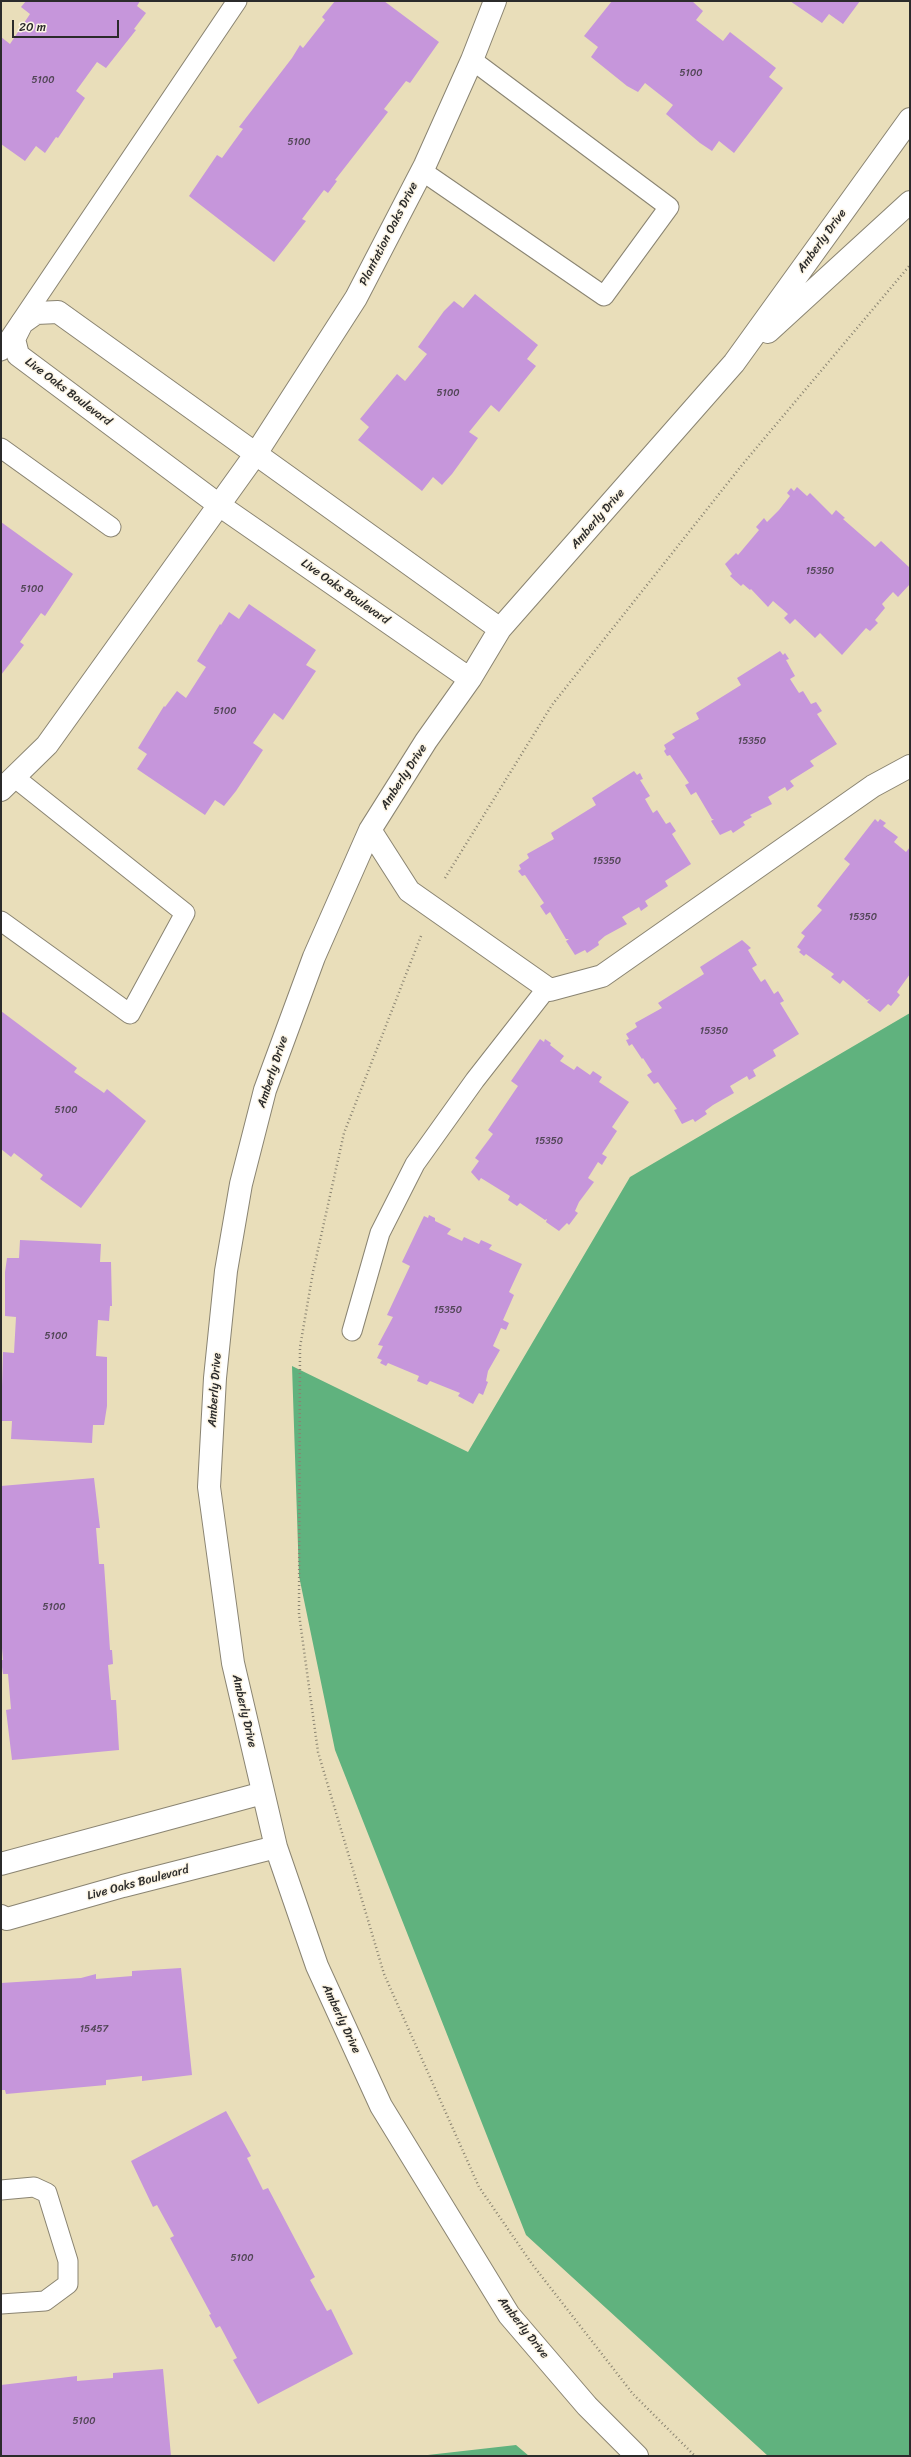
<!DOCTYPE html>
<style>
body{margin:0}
#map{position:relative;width:911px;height:2457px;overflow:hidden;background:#e9deba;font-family:Sriracha,sans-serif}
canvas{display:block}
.frame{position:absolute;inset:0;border:2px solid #2b2b2b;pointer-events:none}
.scale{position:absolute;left:12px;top:20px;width:107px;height:18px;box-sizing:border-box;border:2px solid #2b2b2b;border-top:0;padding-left:5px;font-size:12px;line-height:14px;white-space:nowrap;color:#2b2b2b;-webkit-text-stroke:3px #fcf5e5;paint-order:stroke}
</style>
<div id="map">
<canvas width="911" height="2457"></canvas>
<div class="frame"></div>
<div class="scale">20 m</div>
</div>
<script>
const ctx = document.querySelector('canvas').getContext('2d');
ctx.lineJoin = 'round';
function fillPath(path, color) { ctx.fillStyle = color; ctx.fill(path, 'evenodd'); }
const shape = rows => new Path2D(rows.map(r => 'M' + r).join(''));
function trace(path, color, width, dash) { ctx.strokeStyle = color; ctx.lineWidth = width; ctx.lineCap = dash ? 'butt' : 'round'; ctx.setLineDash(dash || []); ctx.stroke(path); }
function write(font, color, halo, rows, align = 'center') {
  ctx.font = font + ' Sriracha,sans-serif'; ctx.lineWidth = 3; ctx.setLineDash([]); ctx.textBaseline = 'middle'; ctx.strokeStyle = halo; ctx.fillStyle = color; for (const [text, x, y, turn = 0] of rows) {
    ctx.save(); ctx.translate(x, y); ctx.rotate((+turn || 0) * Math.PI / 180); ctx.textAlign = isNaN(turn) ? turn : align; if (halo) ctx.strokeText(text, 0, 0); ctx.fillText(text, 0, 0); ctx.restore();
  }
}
fillPath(shape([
 [910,1013,910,2456,768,2456,526,2235,335,1750,299,1576,292,1366,468,1452,630,1177],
 [516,2445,529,2456,419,2456]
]), '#60b27e');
fillPath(shape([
 [26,1,140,1,137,6,146,13,134,29,136,30,106,68,97,62,76,91,85,98,58,138,56,137,45,153,36,146,25,161,1,144,1,37,10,44,30,14,21,7],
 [335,1,384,1,439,42,410,83,406,81,384,109,388,112,335,180,337,181,328,193,324,190,302,219,306,221,274,262,189,196,217,155,222,158,243,129,239,127,292,58,300,45,303,48,325,20,322,17],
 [612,1,692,1,703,11,696,20,723,41,730,32,776,68,769,77,783,88,734,153,719,141,712,151,700,143,666,114,673,105,645,83,638,92,627,86,591,57,598,47,584,36],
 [790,1,860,1,843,24,829,14,822,23],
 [475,294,538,345,527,359,536,366,499,412,491,405,469,432,478,438,452,474,442,485,433,477,422,491,358,440,369,427,360,419,397,374,405,381,427,354,418,347,444,311,454,301,463,308],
 [797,487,807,496,810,493,832,515,836,510,845,518,843,519,875,547,881,541,910,568,910,584,898,597,893,592,882,604,885,608,875,620,878,623,870,631,866,628,842,655,820,633,815,638,795,619,790,624,784,618,788,614,773,601,768,607,751,589,750,590,743,584,741,586,730,576,732,574,725,564,736,553,738,555,759,530,756,527,764,518,767,522,779,510,790,496,787,493,791,488,794,491],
 [1,522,73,574,45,616,41,613,20,642,24,645,1,675],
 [249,604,316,650,306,665,316,671,283,720,274,713,253,743,263,750,236,791,224,806,215,800,205,815,137,769,147,754,138,748,164,706,165,707,177,691,186,698,206,667,197,661,220,624,221,625,229,612,239,619],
 [780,651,783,655,785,653,789,659,786,660,795,676,790,679,799,693,803,691,811,704,816,702,822,711,817,714,837,744,810,761,814,766,790,781,794,786,787,791,785,787,768,797,772,804,750,815,752,817,743,822,745,825,733,833,731,830,720,835,711,821,714,819,712,819,696,792,691,795,685,785,689,783,670,755,667,756,664,751,666,749,664,745,675,738,672,734,699,719,696,713,741,685,737,678],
 [634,771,637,775,640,773,643,779,640,780,650,796,645,799,653,813,657,810,666,824,670,822,676,831,672,834,691,864,665,881,668,886,645,901,648,906,641,911,639,907,622,917,627,924,605,936,598,942,599,945,587,953,585,950,575,955,566,941,569,939,566,939,550,912,546,915,540,906,544,903,525,875,522,876,518,871,521,869,519,865,529,858,527,854,554,839,551,833,596,805,592,798],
 [875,819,878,822,880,819,886,823,883,826,898,837,894,842,906,852,910,847,910,974,897,992,900,995,891,1006,888,1004,880,1012,867,1002,870,999,867,1000,843,980,840,984,831,977,834,974,806,954,804,956,799,952,801,950,797,947,805,936,801,933,822,910,817,906,850,864,844,859],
 [742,940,751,948,748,950,757,965,752,968,761,982,765,979,774,994,778,991,784,1001,780,1003,799,1034,773,1050,776,1056,753,1070,756,1076,749,1080,747,1076,730,1086,734,1093,713,1105,705,1111,707,1114,695,1122,693,1119,682,1124,674,1110,677,1109,658,1082,654,1084,647,1075,652,1072,643,1058,642,1059,632,1044,629,1046,626,1040,629,1039,626,1034,637,1027,635,1023,662,1008,658,1003,704,974,700,967],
 [1,1011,77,1068,74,1072,104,1093,107,1089,146,1121,81,1208,40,1179,43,1175,14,1153,11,1157,1,1149],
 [540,1039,544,1042,545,1039,551,1043,550,1045,564,1056,560,1061,574,1070,577,1066,590,1075,593,1071,602,1077,599,1082,629,1102,612,1127,617,1131,602,1154,607,1157,602,1165,598,1162,588,1178,594,1182,579,1202,575,1211,578,1213,569,1225,567,1223,559,1231,546,1222,547,1219,545,1220,520,1203,517,1206,508,1200,510,1196,481,1178,479,1181,471,1172,479,1161,475,1158,493,1134,488,1130,518,1086,511,1081],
 [429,1215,435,1218,435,1221,451,1229,447,1234,462,1241,464,1237,479,1244,481,1240,492,1245,489,1249,522,1264,509,1292,514,1295,503,1320,509,1323,506,1330,501,1328,493,1346,500,1350,488,1371,486,1381,488,1382,483,1395,479,1393,473,1404,458,1396,460,1393,430,1381,427,1385,417,1381,419,1376,388,1363,386,1366,380,1363,382,1360,377,1358,383,1346,378,1345,393,1317,387,1315,410,1266,402,1262,424,1216,428,1218],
 [20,1240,101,1244,100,1262,111,1262,112,1306,110,1306,109,1321,98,1320,96,1356,107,1357,107,1406,104,1425,93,1425,92,1443,11,1439,12,1421,1,1421,3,1352,14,1353,16,1317,5,1316,5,1272,7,1258,19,1258],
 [94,1478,100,1528,96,1528,99,1564,104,1564,110,1650,112,1650,113,1664,108,1665,111,1700,116,1700,119,1750,12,1760,6,1710,11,1709,8,1674,3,1674,1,1660,3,1660,1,1636,1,1486],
 [181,1968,192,2075,142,2081,142,2076,106,2080,106,2085,6,2094,5,2090,1,2090,1,1983,81,1978,96,1974,96,1979,132,1976,132,1971],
 [226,2111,251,2156,247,2158,263,2190,268,2188,315,2277,310,2280,327,2311,331,2309,353,2354,258,2404,233,2360,237,2358,220,2326,216,2328,209,2315,211,2314,170,2238,174,2236,157,2205,153,2207,131,2161],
 [163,2369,171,2456,1,2456,1,2385,77,2376,77,2381,113,2378,113,2373]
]), '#c696db');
const service = shape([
 [422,171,604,296,669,207,472,60],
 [1,351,237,1],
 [1,448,111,527],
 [1,921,130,1014,185,913,14,777],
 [352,1331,380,1233,415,1164,475,1080,547,988],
 [1,2190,34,2187,47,2193,68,2261,68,2284,45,2301,1,2304]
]);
const minor = shape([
 [768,332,910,202],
 [470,679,219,505,18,355,14,339,22,323,36,313,58,312,500,629],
 [1,790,47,745,257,452,356,298,425,165,472,60,495,1],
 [370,830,409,891,550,990,602,976,873,786,910,766],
 [1,1864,263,1793],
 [1,1916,7,1919,123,1886,276,1847],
 [637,2456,587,2406,509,2315,381,2106,317,1966,276,1847,233,1663,209,1487,215,1378,226,1271,241,1184,265,1090,314,957,370,830,426,741,470,679,500,629,734,363,910,119]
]);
trace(service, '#8a8472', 21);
trace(minor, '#8a8472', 24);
trace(shape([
 [445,878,552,705,742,465,910,265],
 [421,936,344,1133,313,1272,300,1347,299,1614,318,1752,384,1974,479,2187,532,2264,633,2394,695,2456]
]), '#8a8472', 2.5, [1, 3]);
trace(service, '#fff', 19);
trace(minor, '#fff', 22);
write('10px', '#524657', null, [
 ["5100",691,73],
 ["5100",43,80],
 ["5100",299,142],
 ["5100",448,393],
 ["15350",820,571],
 ["5100",32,589],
 ["5100",225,711],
 ["15350",752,741],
 ["15350",607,861],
 ["15350",863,917],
 ["15350",714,1031],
 ["5100",66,1110],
 ["15350",549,1141],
 ["15350",448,1310],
 ["5100",56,1336],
 ["5100",54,1607],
 ["15457",94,2029],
 ["5100",242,2258],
 ["5100",84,2421]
]);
write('12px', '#2b2b2b', '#fcf5e5', [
 ["Plantation Oaks Drive",389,234,-63],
 ["Amberly Drive",822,241,-54],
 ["Live Oaks Boulevard",68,392,37],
 ["Amberly Drive",598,519,-49],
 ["Live Oaks Boulevard",345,592,35],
 ["Amberly Drive",404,777,-57],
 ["Amberly Drive",273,1072,-72],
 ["Amberly Drive",215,1390,-86],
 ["Amberly Drive",244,1711,77],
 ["Live Oaks Boulevard",138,1883,-15],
 ["Amberly Drive",341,2019,65],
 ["Amberly Drive",523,2328,52]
]);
</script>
